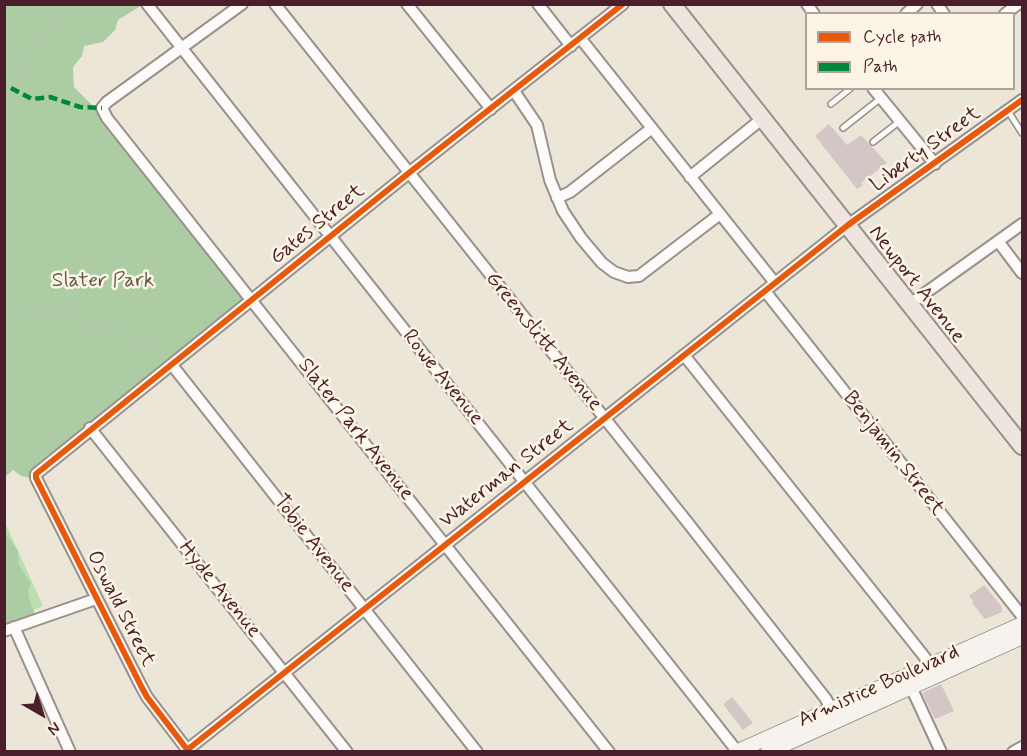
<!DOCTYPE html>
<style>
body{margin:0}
#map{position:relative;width:1027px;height:756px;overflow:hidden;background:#ebe6d7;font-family:Mynerve,sans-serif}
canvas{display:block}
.frame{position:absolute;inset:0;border:6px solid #4a1f2b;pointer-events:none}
.legend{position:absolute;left:805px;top:12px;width:210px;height:78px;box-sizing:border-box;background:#fcf5e5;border:2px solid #b59f9b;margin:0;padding:8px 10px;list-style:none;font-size:18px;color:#4a1f2b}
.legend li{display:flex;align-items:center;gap:12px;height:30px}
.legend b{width:30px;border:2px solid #b59f9b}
.north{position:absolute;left:12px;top:684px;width:60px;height:60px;-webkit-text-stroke:4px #fcf5e5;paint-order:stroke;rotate:141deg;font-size:16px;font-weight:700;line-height:24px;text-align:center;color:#4a1f2b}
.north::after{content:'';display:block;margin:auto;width:21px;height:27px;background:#4a1f2b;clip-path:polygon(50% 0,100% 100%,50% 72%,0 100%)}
</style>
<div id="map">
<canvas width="1027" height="756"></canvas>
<div class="frame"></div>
<ul class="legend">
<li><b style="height:8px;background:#e8590c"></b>Cycle path</li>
<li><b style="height:8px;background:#00873e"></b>Path</li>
</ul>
<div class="north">N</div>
</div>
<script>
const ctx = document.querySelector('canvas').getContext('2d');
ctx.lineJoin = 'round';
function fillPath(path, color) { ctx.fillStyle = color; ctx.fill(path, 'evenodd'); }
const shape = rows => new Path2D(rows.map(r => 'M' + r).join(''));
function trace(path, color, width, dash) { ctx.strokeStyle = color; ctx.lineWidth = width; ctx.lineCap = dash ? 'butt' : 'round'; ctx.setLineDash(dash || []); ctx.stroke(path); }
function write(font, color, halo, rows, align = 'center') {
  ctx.font = font + ' Mynerve,sans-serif'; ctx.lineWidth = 5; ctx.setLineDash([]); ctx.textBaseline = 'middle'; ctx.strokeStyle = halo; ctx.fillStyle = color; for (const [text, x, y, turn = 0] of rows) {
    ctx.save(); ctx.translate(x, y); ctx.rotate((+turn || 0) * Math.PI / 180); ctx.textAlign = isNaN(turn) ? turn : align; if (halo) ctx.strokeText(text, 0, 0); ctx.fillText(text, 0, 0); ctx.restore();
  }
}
fillPath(shape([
 [4,520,43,606,5,622,4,622]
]), '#bcdfb0');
fillPath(shape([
 [5,5,142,5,118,20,115,30,103,42,84,46,82,56,73,67,74,87,93,106,99,107,248,299,34,479,21,476,13,470,5,477],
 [4,531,18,551,19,565,31,584,28,590,29,598,37,620,4,632]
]), '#accda4');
fillPath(shape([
 [829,124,847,145,861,135,887,163,861,183,863,185,857,189,815,136],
 [984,585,1002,607,1002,612,985,619,972,603,974,602,969,596],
 [941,684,954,711,935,719,922,693],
 [732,697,753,723,743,730,723,704]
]), '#d3c6c4');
const lane = shape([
 [831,104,851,88],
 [1008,111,1022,133],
 [843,128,881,98],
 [873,142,900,121]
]);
const street = shape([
 [147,4,737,751],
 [242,4,107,102,102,108,107,118,609,752],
 [275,4,688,523,826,699,831,709],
 [407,4,491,109],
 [538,4,571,46],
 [807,4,814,14],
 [937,4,944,14],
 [906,14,917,4],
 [1005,14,1018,4],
 [581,39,775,283],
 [873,88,935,164],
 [514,91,537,125,550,180,563,211,581,238,602,263,614,272,628,277,639,276,720,214],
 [690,177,763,118],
 [557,198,570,192,652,128],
 [998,241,1022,273],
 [765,291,1022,616],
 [910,304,1022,224],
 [684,355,931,665],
 [172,365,477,752],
 [90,428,347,752],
 [14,627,70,752],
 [4,631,96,599],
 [911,687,941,752],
 [187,750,848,225,1022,100],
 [189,752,147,697,141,686,36,478,36,474,410,172,623,4],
 [1013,752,1022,747]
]);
const secondary = shape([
 [736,752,1022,624],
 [768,752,1022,637]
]);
const primary = shape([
 [672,4,1022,446]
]);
trace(lane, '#9a908b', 8);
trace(street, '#9a908b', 14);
trace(secondary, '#9a908b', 16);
trace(primary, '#9a908b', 20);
trace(shape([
 [4,96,63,9,68,4],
 [4,316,12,315,78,318,147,344,156,348,165,358]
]), '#c3bdbc', 1.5, [4.5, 4.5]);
trace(lane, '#fcfbf9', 5);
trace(street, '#fcfbf9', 10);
trace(secondary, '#f6f3ef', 14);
trace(primary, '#eee6de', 16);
trace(shape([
 [11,88,32,99,50,97,80,107,102,108]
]), '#00873e', 4.5, [9, 4.5]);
trace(shape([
 [187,750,848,225,1022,100],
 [189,752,147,697,141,686,36,478,36,474,410,172,623,4]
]), '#e8590c', 6);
write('21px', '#4a1f2b', '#fcf5e5', [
 ["Liberty Street",926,150,-36],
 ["Gates Street",318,225,-39],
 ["Newport Avenue",916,285,52],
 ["Greenslitt Avenue",543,342,51],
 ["Rowe Avenue",442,378,51],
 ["Slater Park Avenue",355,430,52],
 ["Benjamin Street",893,454,52],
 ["Waterman Street",507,474,-38],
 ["Tobie Avenue",313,544,52],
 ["Hyde Avenue",219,590,51],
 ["Oswald Street",120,609,63],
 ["Armistice Boulevard",879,687,-24]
]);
write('21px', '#61574a', '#fcf5e5', [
 ["Slater Park",103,282]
]);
</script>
